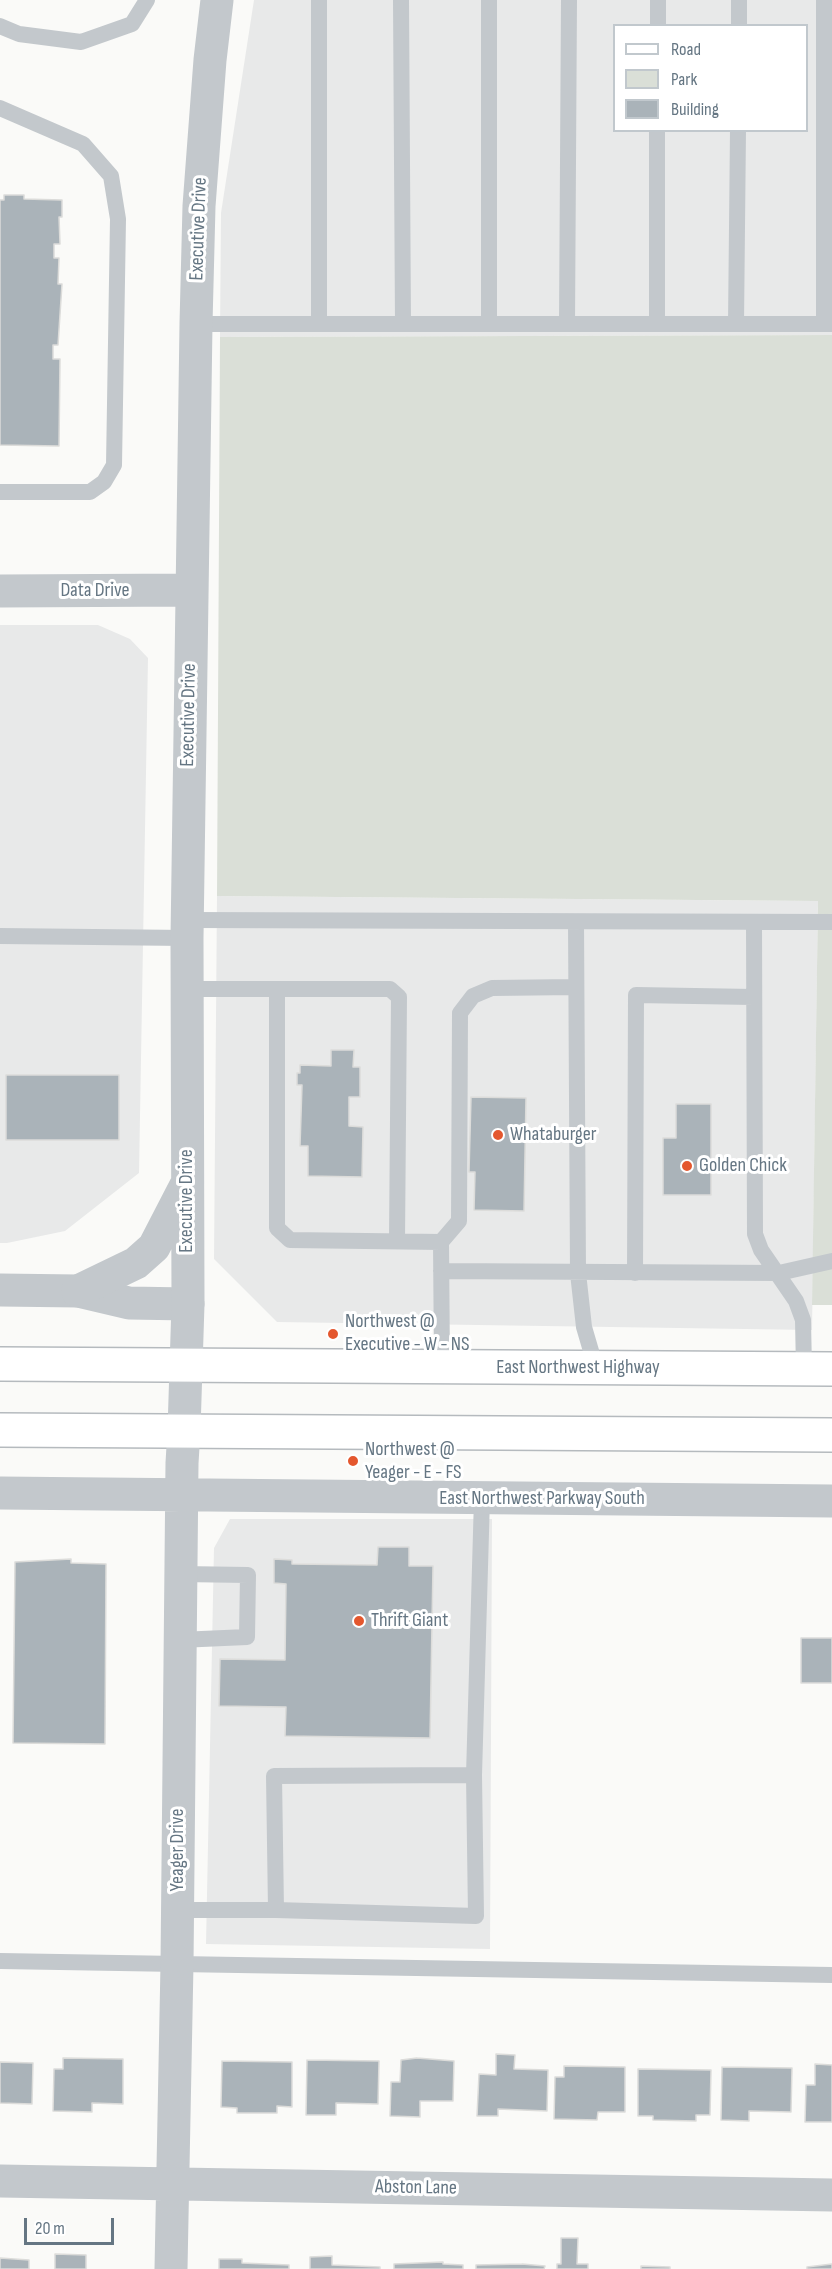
<!DOCTYPE html>
<style>
body{margin:0}
#map{position:relative;width:832px;height:2269px;overflow:hidden;background:#fafaf8;font-family:"Sofia Sans Condensed",sans-serif}
canvas{display:block}
.legend{position:absolute;left:613px;top:24px;width:195px;height:108px;box-sizing:border-box;background:#fff;border:2px solid #c1c8cd;margin:0;padding:8px 10px;list-style:none;font-size:18px;color:#657683}
.legend li{display:flex;align-items:center;gap:12px;height:30px}
.legend b{width:30px;border:2px solid #c1c8cd}
.scale{position:absolute;left:24px;top:2218px;width:90px;height:27px;box-sizing:border-box;border:3px solid #657683;border-top:0;padding-left:8px;font-size:18px;line-height:21px;white-space:nowrap;color:#657683;-webkit-text-stroke:4px #fff;paint-order:stroke}
</style>
<div id="map">
<canvas width="832" height="2269"></canvas>
<ul class="legend">
<li><b style="height:8px;background:#fff"></b>Road</li>
<li><b style="height:16px;background:#dadfd7"></b>Park</li>
<li><b style="height:16px;background:#aab3b9"></b>Building</li>
</ul>
<div class="scale">20 m</div>
</div>
<script>
const ctx = document.querySelector('canvas').getContext('2d');
ctx.lineJoin = 'round';
function fillPath(path, color) { ctx.fillStyle = color; ctx.fill(path, 'evenodd'); }
const shape = rows => new Path2D(rows.map(r => 'M' + r).join(''));
function trace(path, color, width, dash) { ctx.strokeStyle = color; ctx.lineWidth = width; ctx.lineCap = dash ? 'butt' : 'round'; ctx.setLineDash(dash || []); ctx.stroke(path); }
function write(font, color, halo, rows, align = 'center') {
  ctx.font = font + ' "Sofia Sans Condensed",sans-serif'; ctx.lineWidth = 6; ctx.setLineDash([]); ctx.textBaseline = 'middle'; ctx.strokeStyle = halo; ctx.fillStyle = color; for (const [text, x, y, turn = 0] of rows) {
    ctx.save(); ctx.translate(x, y); ctx.rotate((+turn || 0) * Math.PI / 180); ctx.textAlign = isNaN(turn) ? turn : align; if (halo) ctx.strokeText(text, 0, 0); ctx.fillText(text, 0, 0); ctx.restore();
  }
}
fillPath(shape([
 [254,0,832,0,832,335,220,337,221,213],
 [614,26,806,26,806,130,614,130],
 [0,625,98,625,130,639,148,658,139,1173,65,1231,7,1243,0,1243],
 [217,896,818,901,812,1330,277,1322,214,1259],
 [230,1519,492,1519,490,1949,206,1944,214,1548]
]), '#e8e9e9');
fillPath(shape([
 [832,335,832,1305,812,1305,818,901,217,896,220,337]
]), '#dadfd7');
const building = shape([
 [4,195,24,195,24,199,62,200,62,217,59,217,60,244,54,244,54,258,59,258,58,284,62,284,58,345,53,345,53,359,60,359,59,446,0,445,0,200,4,200,4,195],
 [331,1050,354,1050,353,1067,360,1067,360,1097,349,1097,349,1126,363,1127,362,1177,308,1176,308,1146,300,1146,302,1085,297,1085,297,1073,300,1073,300,1065,331,1066,331,1050],
 [6,1075,119,1075,119,1140,6,1140,6,1075],
 [471,1097,526,1098,524,1211,474,1210,475,1172,469,1172,471,1097],
 [676,1104,711,1104,711,1195,663,1195,663,1138,676,1138,676,1104],
 [378,1547,409,1547,409,1566,433,1566,430,1738,285,1736,286,1707,219,1706,220,1659,285,1660,286,1584,274,1583,274,1559,292,1560,292,1564,377,1565,378,1547],
 [71,1559,71,1563,106,1564,105,1744,13,1743,15,1562,71,1559],
 [801,1638,832,1638,832,1683,801,1683,801,1638],
 [496,2054,515,2055,514,2069,548,2070,547,2111,498,2109,498,2116,477,2116,479,2074,496,2075,496,2054],
 [63,2058,123,2059,123,2104,92,2103,92,2112,53,2111,54,2069,63,2069,63,2058],
 [417,2058,454,2061,453,2101,420,2101,420,2117,390,2116,391,2082,400,2082,401,2060,417,2058],
 [307,2060,379,2061,378,2104,336,2103,336,2115,306,2115,307,2060],
 [222,2061,292,2062,292,2107,277,2106,277,2113,237,2113,237,2108,221,2107,222,2061],
 [0,2062,33,2063,32,2104,0,2103,0,2062],
 [815,2064,832,2065,832,2122,805,2122,806,2085,815,2085,815,2064],
 [564,2066,625,2067,625,2112,598,2112,597,2120,554,2119,555,2077,564,2077,564,2066],
 [722,2067,792,2068,791,2112,749,2111,749,2121,721,2120,722,2067],
 [638,2069,711,2070,710,2115,696,2115,696,2121,653,2120,653,2116,638,2116,638,2069],
 [561,2238,578,2238,577,2264,588,2264,588,2269,557,2269,557,2264,561,2264,561,2238],
 [55,2254,86,2255,86,2269,55,2269,55,2254],
 [332,2256,332,2265,380,2267,380,2269,310,2269,310,2257,332,2256],
 [0,2258,29,2260,29,2269,0,2269,0,2258],
 [219,2259,242,2259,242,2263,289,2265,289,2269,219,2269,219,2259],
 [443,2262,443,2264,463,2265,463,2269,394,2269,394,2264,443,2262],
 [522,2264,545,2266,544,2269,476,2269,476,2265,522,2264],
 [832,2264,832,2269,807,2269,807,2267,832,2264],
 [641,2266,670,2267,670,2269,641,2269,641,2266]
]);
fillPath(building, '#aab3b9');
trace(building, '#dcdcda', 1.5);
const primary = shape([
 [0,1364,832,1369],
 [0,1430,832,1435]
]);
trace(primary, '#b5babe', 36);
trace(shape([
 [319,0,319,324],
 [401,0,403,324],
 [489,0,489,324],
 [0,26,19,34,81,42,132,24,147,0],
 [658,26,658,0],
 [739,26,739,0],
 [0,108,83,144,111,176,118,219,114,465,104,482,90,492,0,492],
 [196,324,832,324],
 [567,324,569,0],
 [657,324,657,130],
 [736,324,738,130],
 [824,324,824,0],
 [188,920,832,922],
 [576,922,578,1273,584,1327,596,1368],
 [754,923,755,1234,761,1250,796,1301,803,1320,804,1369],
 [0,936,187,938],
 [188,989,390,989,399,997,397,1241],
 [277,989,277,1228,290,1240,441,1242,442,1366],
 [441,1242,459,1221,460,1013,473,996,492,988,575,987],
 [441,1271,779,1273,832,1261],
 [635,1273,636,995,753,997],
 [179,1640,247,1637,248,1575,181,1574],
 [177,1910,276,1910,476,1916,474,1775,482,1498],
 [276,1910,274,1776,474,1775],
 [0,1961,832,1975]
]), '#c3c8cc', 16);
trace(shape([
 [0,1290,78,1291,129,1303,188,1304],
 [0,1493,832,1501],
 [0,2181,832,2195],
 [171,2269,177,1964,182,1463,184,1430]
]), '#c3c8cc', 33);
trace(shape([
 [0,591,191,590],
 [78,1291,136,1263,154,1247,185,1187],
 [184,1430,188,1304,187,938,196,324,199,206,210,60,217,0]
]), '#c3c8cc', 33);
trace(primary, '#fff', 33);
for (const [x, y, r, color] of [
 [498,1135,6,"#e4572e"],
 [687,1166,6,"#e4572e"],
 [333,1334,6,"#e4572e"],
 [353,1461,6,"#e4572e"],
 [359,1621,6,"#e4572e"]
]) { const dot = new Path2D(); dot.arc(x, y, r, 0, 2 * Math.PI); ctx.fillStyle = color; ctx.fill(dot); trace(dot, '#fff', 2); }
write('20px', '#657683', '#fff', [
 ["Executive Drive",199,229,-88],
 ["Data Drive",95,591],
 ["Executive Drive",189,715,-89],
 ["Executive Drive",187,1201,-90],
 ["East Northwest Highway",578,1368],
 ["East Northwest Parkway South",542,1499],
 ["Yeager Drive",178,1850,-90],
 ["Abston Lane",416,2188,1]
]);
write('20px', '#657683', '#fff', [
 ["Whataburger",510,1135],
 ["Golden Chick",699,1166],
 ["Northwest @",345,1322],
 ["Executive - W - NS",345,1345],
 ["Northwest @",365,1450],
 ["Yeager - E - FS",365,1473],
 ["Thrift Giant",371,1621]
], 'left');
</script>
